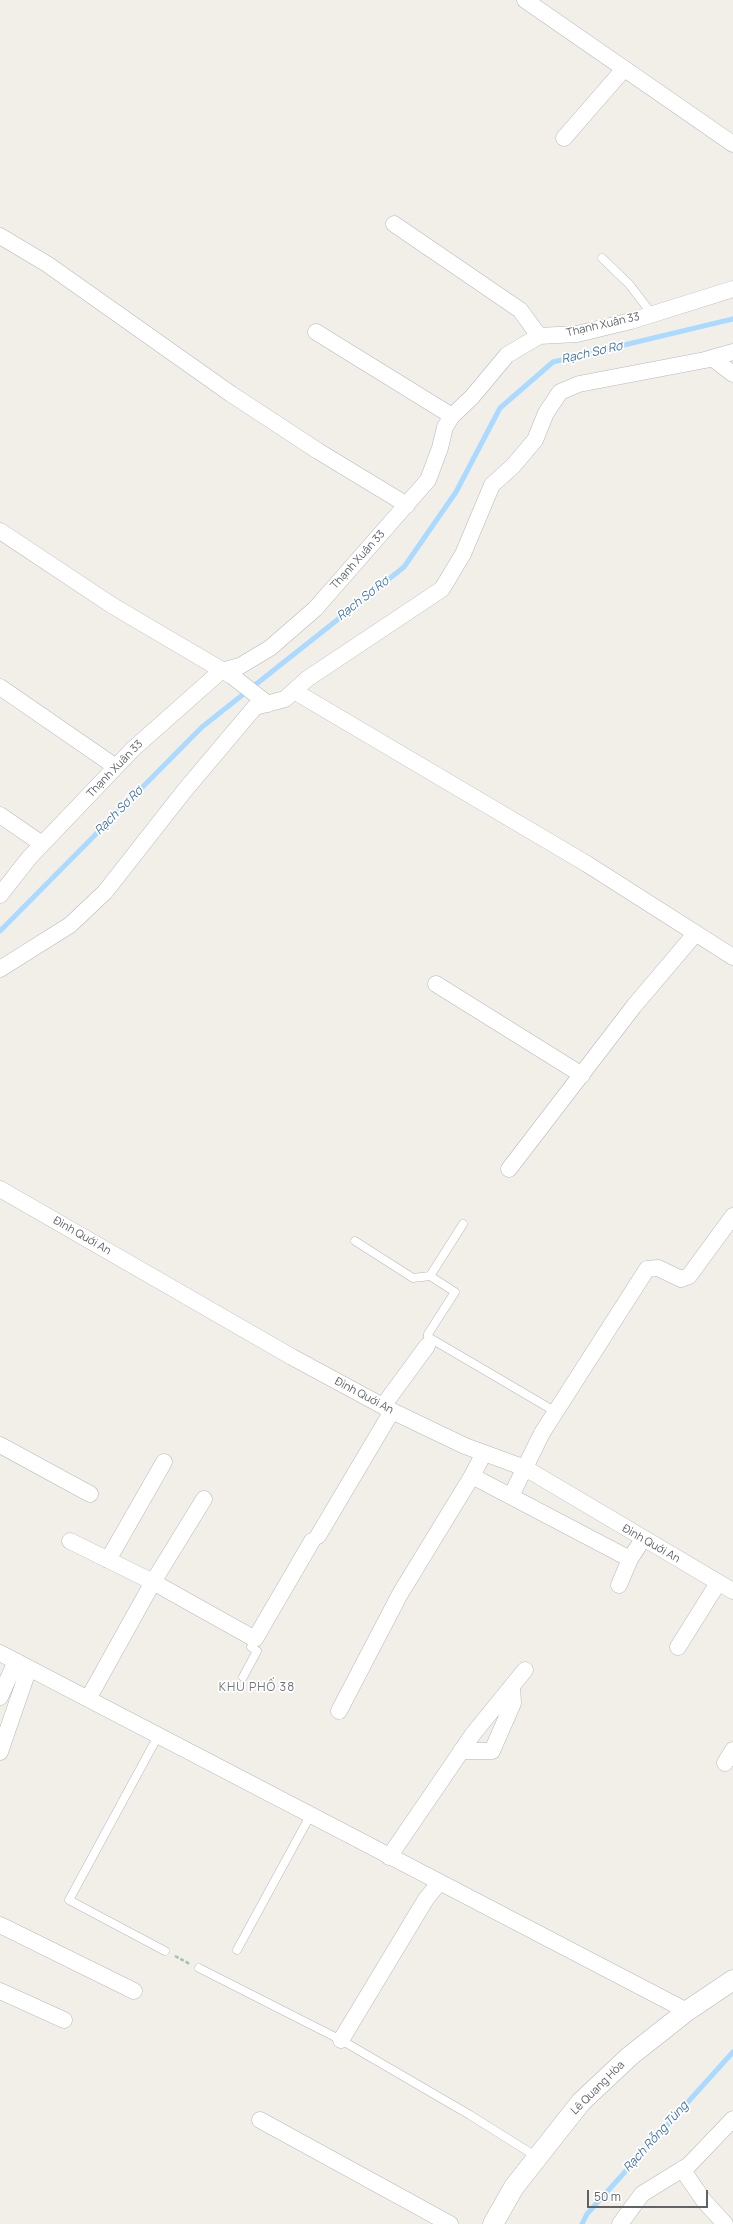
<!DOCTYPE html>
<meta charset="utf-8">
<style>
body{margin:0}
#map{position:relative;width:733px;height:2224px;overflow:hidden;background:#f1efe8;font-family:Manrope,sans-serif}
canvas{display:block}
.scale{position:absolute;left:587px;top:2190px;width:121px;height:18px;box-sizing:border-box;border:2px solid #5f6368;border-top:0;padding-left:5px;font-size:12px;line-height:14px;white-space:nowrap;color:#5f6368;-webkit-text-stroke:3px #fff;paint-order:stroke}
</style>
<div id="map">
<canvas width="733" height="2224"></canvas>
<div class="scale">50 m</div>
</div>
<script>
const ctx = document.querySelector('canvas').getContext('2d');
ctx.lineJoin = 'round';
const shape = rows => new Path2D(rows.map(r => 'M' + r).join(''));
function trace(path, color, width, dash) { ctx.strokeStyle = color; ctx.lineWidth = width; ctx.lineCap = dash ? 'butt' : 'round'; ctx.setLineDash(dash || []); ctx.stroke(path); }
function write(font, color, halo, rows, align = 'center') {
  ctx.font = font + ' Manrope,sans-serif'; ctx.lineWidth = 3.5; ctx.setLineDash([]); ctx.textBaseline = 'middle'; ctx.strokeStyle = halo; ctx.fillStyle = color; for (const [text, x, y, turn = 0] of rows) {
    ctx.save(); ctx.translate(x, y); ctx.rotate((+turn || 0) * Math.PI / 180); ctx.textAlign = isNaN(turn) ? turn : align; if (halo) ctx.strokeText(text, 0, 0); ctx.fillText(text, 0, 0); ctx.restore();
  }
}
trace(shape([
 [0,931,202,727,404,567,456,492,500,408,553,362,733,319],
 [582,2224,587,2214,733,2052]
]), '#aadaff', 5);
const service = shape([
 [602,258,629,284,652,314],
 [355,1241,413,1278,430,1276,455,1292,428,1334,428,1337,556,1412],
 [430,1276,463,1224],
 [243,1677,257,1651,251,1647,255,1639],
 [158,1736,69,1900,165,1951],
 [237,1950,310,1816],
 [199,1968,341,2040,470,2115,537,2157]
]);
const minor = shape([
 [525,0,733,144],
 [564,138,624,69],
 [394,224,520,310,539,336],
 [0,236,47,264,231,394,318,451,407,505],
 [316,332,452,416],
 [712,358,733,374],
 [0,531,113,606,232,676,268,704],
 [0,687,116,767],
 [294,691,587,864,733,957],
 [0,815,42,844],
 [0,895,29,858,133,749,221,671,240,666,270,648,315,609,428,480,440,448,445,427,452,416,472,397,507,355,539,336,577,334,631,321,733,289],
 [0,969,70,925,105,892,185,790,255,707,285,699,307,679,442,589,463,554,492,485,513,466,535,440,546,413,560,392,579,384,705,360,733,352],
 [436,984,582,1075],
 [509,1169,634,1006,695,934],
 [0,1189,292,1357,392,1411,465,1446,525,1468,733,1591],
 [383,1406,427,1346],
 [0,1445,90,1494],
 [484,1453,472,1476,630,1559],
 [511,1496,542,1433,647,1269,658,1268,681,1279,689,1276,733,1216],
 [318,1536,392,1411],
 [70,1541,153,1582,204,1499],
 [108,1560,164,1462],
 [619,1585,630,1559,643,1539],
 [678,1647,718,1583],
 [0,1653,687,2011],
 [0,1697,16,1661],
 [88,1699,153,1582,255,1639,312,1541],
 [339,1711,400,1594,472,1476],
 [461,1751,492,1751,513,1703,512,1686],
 [0,1752,29,1668],
 [725,1763,733,1750],
 [389,1857,473,1734,525,1670],
 [0,1925,134,1991],
 [0,1991,64,2020],
 [341,2040,426,1899,439,1883],
 [260,2120,450,2224],
 [682,2169,704,2201,725,2224],
 [620,2224,642,2194,689,2165,733,2119]
]);
const tertiary = shape([
 [493,2224,514,2187,581,2102,630,2056,687,2011,733,1980]
]);
trace(service, '#b5b8bc', 9);
trace(minor, '#b5b8bc', 17);
trace(tertiary, '#b5b8bc', 21);
trace(shape([
 [175,1956,190,1964]
]), '#9cc7a9', 2.5, [4, 2]);
trace(service, '#fff', 8);
trace(minor, '#fff', 16);
trace(tertiary, '#fff', 20);
write('11px', '#5f6368', '#fff', [
 ["Thạnh Xuân 33",603,325,-13],
 ["Thạnh Xuân 33",358,560,-48],
 ["Thạnh Xuân 33",115,769,-46],
 ["Đình Quới An",82,1236,30],
 ["Đình Quới An",364,1396,28],
 ["Đình Quới An",651,1544,30],
 ["Lê Quang Hòa",598,2088,-45]
]);
write('italic 12px', '#4174aa', '#fff', [
 ["Rạch Sơ Rơ",592,353,-13],
 ["Rạch Sơ Rơ",363,599,-38],
 ["Rạch Sơ Rơ",119,811,-45],
 ["Rạch Rỗng Tùng",656,2137,-48]
]);
ctx.letterSpacing = '1px';
write('12px', '#70757a', '#fff', [
 ["KHU PHỐ 38",257,1688]
]);
ctx.letterSpacing = '0px';
</script>
